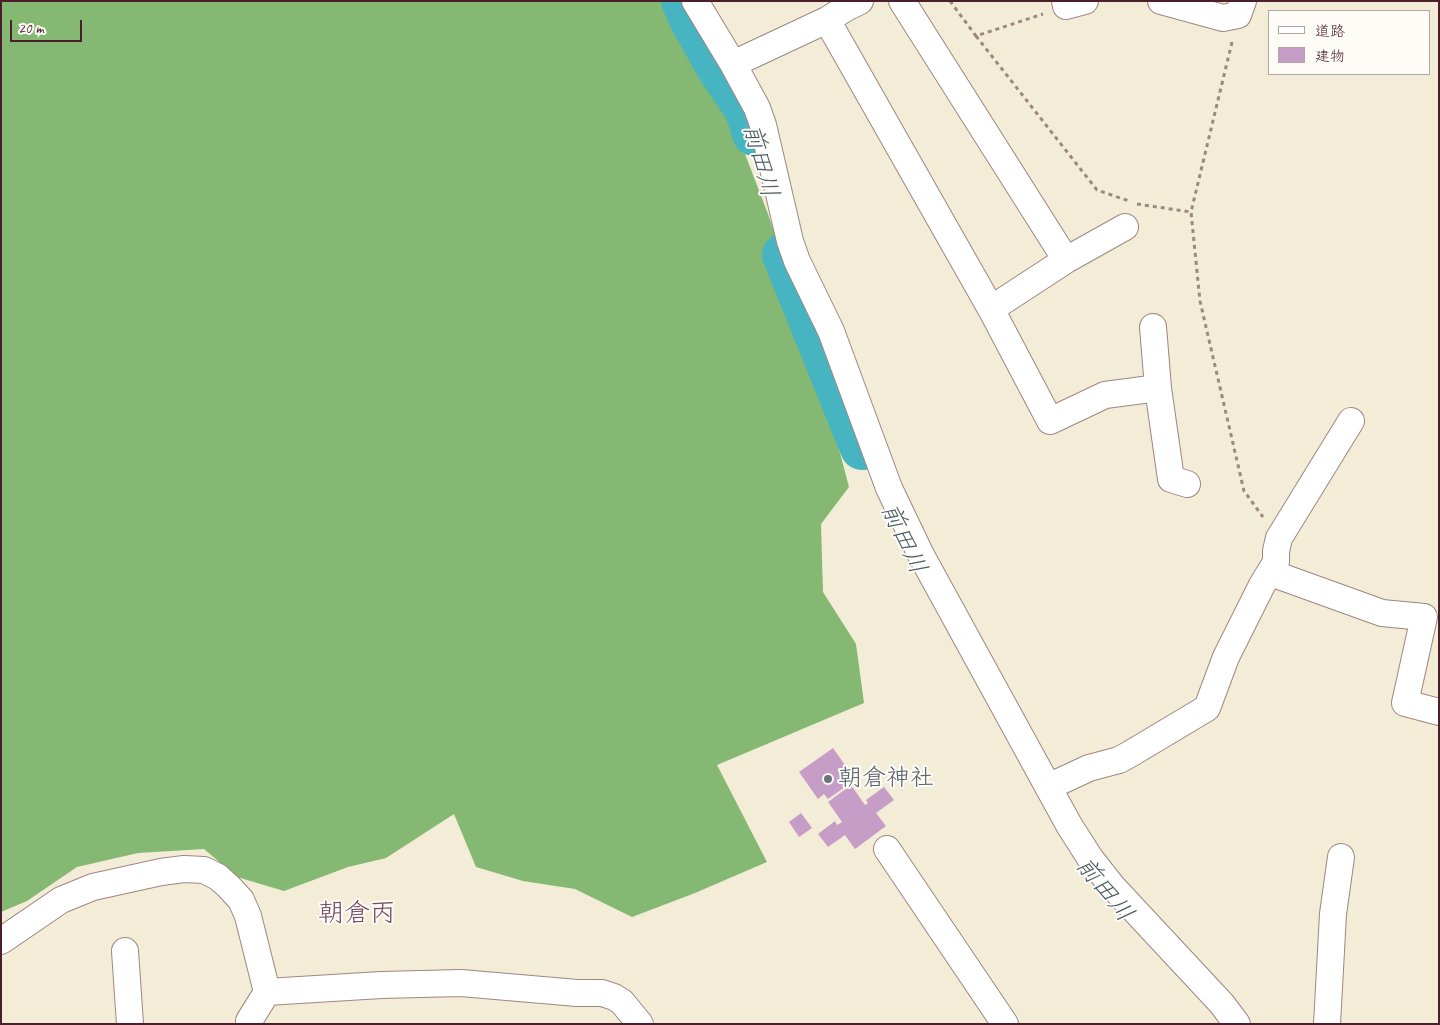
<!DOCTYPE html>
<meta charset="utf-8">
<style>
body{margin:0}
#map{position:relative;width:1440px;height:1025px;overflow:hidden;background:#f3edd7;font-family:Caveat,"Klee One",sans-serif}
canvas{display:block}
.frame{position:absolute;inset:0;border:2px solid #4a1f2b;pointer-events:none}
.legend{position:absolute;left:1268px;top:10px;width:162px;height:65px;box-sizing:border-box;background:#fdfcf7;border:1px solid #b5a4a5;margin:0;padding:6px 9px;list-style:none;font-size:15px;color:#4a1f2b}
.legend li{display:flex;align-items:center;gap:10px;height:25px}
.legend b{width:25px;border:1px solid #b5a4a5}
.scale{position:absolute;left:10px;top:20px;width:72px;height:22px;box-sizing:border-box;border:2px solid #4a1f2b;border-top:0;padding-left:6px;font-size:15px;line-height:18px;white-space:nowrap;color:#4a1f2b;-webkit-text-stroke:4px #fdfcf7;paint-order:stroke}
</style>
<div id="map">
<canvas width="1440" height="1025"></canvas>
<div class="frame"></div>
<ul class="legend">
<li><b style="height:6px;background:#fff"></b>道路</li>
<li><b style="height:14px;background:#c59dc7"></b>建物</li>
</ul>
<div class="scale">20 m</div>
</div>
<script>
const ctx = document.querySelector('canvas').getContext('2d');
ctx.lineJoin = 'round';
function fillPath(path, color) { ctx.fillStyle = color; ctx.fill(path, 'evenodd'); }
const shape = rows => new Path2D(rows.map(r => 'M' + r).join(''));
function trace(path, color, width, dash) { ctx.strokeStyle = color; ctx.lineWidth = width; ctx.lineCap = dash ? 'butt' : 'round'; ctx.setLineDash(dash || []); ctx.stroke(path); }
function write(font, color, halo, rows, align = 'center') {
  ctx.font = font + ' Caveat,"Klee One",sans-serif'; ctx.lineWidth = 4; ctx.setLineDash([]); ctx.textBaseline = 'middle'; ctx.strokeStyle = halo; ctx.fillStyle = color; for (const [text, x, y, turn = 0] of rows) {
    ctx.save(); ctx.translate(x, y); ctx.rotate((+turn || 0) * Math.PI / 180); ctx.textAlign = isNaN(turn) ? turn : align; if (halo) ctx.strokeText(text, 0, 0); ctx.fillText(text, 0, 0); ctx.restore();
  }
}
fillPath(shape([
 [1,1,672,1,679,21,714,73,768,214,797,299,823,388,849,487,821,524,823,592,856,644,864,703,717,765,767,862,695,893,632,917,575,889,523,881,476,867,454,814,386,858,348,867,284,891,237,877,204,849,138,853,77,867,27,901,1,912]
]), '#85b873');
trace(shape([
 [683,1,692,21,719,69,745,107,750,120,754,134],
 [784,255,862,448]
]), '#47b4c2', 44);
fillPath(shape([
 [833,748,852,775,844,780,848,785,828,799,824,794,818,799,799,772],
 [851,785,865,805,868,803,866,800,884,787,894,800,876,813,886,826,855,849,845,835,828,847,818,834,835,821,837,825,842,822,828,802],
 [801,813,812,828,799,837,789,822]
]), '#c59dc7');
const minor = shape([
 [695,1,733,64,757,108,763,125,790,241,797,261,831,331,889,488,921,555,1069,825,1090,858,1112,886,1222,1004,1237,1024],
 [1065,1,1066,6,1085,1],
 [1161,1,1223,18,1238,15,1243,1],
 [827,20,991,309,1066,260,902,1],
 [733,64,827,20,846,8,860,1],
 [1066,260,1125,227],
 [991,309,1050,421,1105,395,1158,388],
 [1153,327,1158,388,1171,479,1187,484],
 [1271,573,1382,613,1424,617,1405,703,1439,712],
 [1048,787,1089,768,1119,760,1130,754,1207,708,1226,657,1262,585,1276,562,1276,551,1279,538,1351,421],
 [887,849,1005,1024],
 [1,941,61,900,93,887,161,872,184,869,204,870,218,877,229,887,241,900,248,916,267,992,381,985,461,983,577,993,602,993,614,997,622,1002,640,1024],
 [125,951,130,1024],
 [249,1024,249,1021,267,992],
 [1327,1024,1333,914,1341,857]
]);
trace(minor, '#9e8681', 28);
trace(shape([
 [950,1,976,36,1043,14],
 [976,36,1097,190,1129,201],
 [1232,42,1191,212,1200,301,1244,491,1263,517],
 [1137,204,1191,212]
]), '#9e8681', 3, [4, 4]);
trace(minor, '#fff', 26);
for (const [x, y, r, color] of [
 [828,779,5,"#6b7280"]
]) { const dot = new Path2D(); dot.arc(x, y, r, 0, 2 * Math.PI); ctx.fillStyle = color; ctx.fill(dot); trace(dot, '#fdfcf7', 2); }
write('24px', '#5b616d', '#fdfcf7', [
 ["朝倉神社",838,779]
], 'left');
write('italic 25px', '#495b67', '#fdfcf7', [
 ["前田川",760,161,75],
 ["前田川",903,539,65],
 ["前田川",1104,890,51]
]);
write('26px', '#754b62', '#fdfcf7', [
 ["朝倉丙",357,914]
]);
</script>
